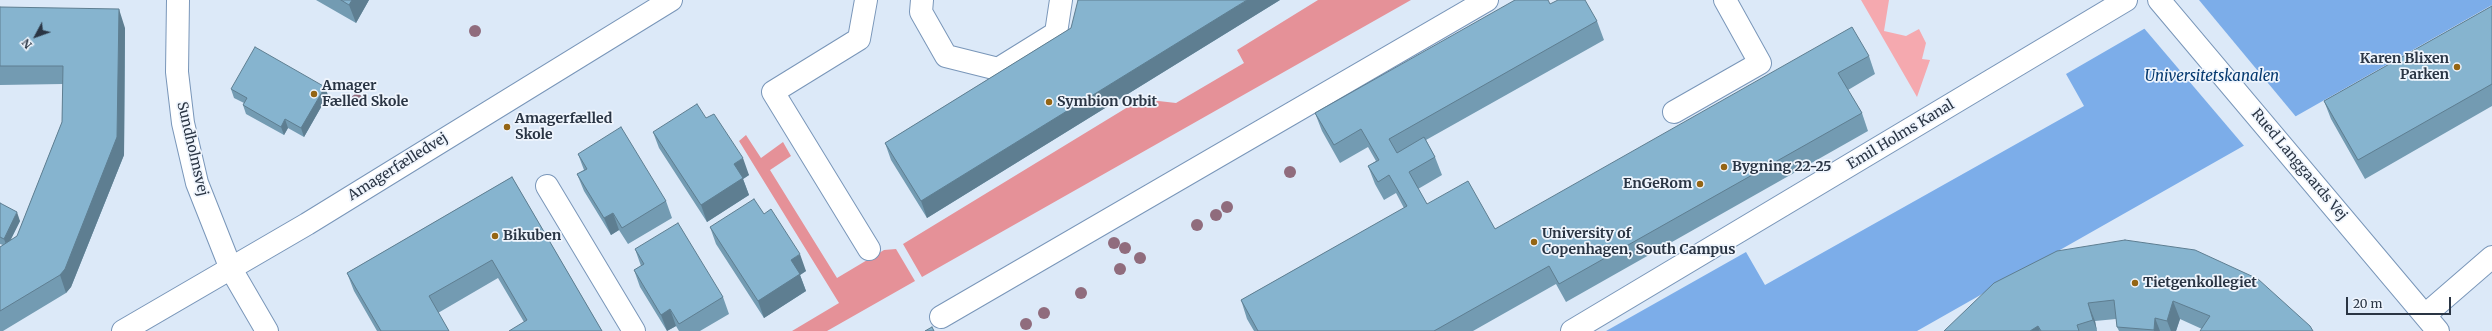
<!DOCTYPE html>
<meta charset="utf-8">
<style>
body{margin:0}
#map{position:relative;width:2492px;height:331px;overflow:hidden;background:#dce9f8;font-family:Merriweather,serif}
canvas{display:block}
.north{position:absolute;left:16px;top:16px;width:40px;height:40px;-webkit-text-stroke:3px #eff5fd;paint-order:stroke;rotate:229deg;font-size:11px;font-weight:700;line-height:16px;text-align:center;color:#2a3544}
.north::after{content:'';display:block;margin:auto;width:14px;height:18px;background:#2a3544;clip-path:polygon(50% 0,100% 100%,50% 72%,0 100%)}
.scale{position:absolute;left:2346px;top:297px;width:105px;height:18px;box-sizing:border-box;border:2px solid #2a3544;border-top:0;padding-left:5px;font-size:12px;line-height:14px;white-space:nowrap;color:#2a3544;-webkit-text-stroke:3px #eff5fd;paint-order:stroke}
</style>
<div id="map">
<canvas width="2492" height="331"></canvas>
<div class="north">N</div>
<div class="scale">20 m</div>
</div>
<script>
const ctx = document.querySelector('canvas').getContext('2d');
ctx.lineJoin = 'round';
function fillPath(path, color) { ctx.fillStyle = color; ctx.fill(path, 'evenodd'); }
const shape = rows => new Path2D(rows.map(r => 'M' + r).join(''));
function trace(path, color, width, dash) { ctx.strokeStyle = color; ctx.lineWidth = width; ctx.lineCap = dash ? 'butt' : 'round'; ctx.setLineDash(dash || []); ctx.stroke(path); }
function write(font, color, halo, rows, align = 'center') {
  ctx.font = font + ' Merriweather,serif'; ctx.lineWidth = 3.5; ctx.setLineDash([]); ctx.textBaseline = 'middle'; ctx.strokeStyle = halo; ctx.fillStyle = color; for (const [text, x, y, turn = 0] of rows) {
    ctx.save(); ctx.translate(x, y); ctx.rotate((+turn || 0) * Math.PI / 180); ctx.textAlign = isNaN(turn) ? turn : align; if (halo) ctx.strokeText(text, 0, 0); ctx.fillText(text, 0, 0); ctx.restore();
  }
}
fillPath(shape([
 [1861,0,1889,0,1884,31,1906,36,1919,29,1926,43,1922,59,1930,60,1917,97]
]), '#f5a9af');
fillPath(shape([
 [1318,0,1411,0,922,277,903,244,1141,99,1176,103,1244,63,1237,50],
 [746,135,761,158,783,142,791,156,770,170,837,278,884,250,896,249,915,281,827,331,792,331,839,303,739,141]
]), '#e59198');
fillPath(shape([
 [2194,0,2492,0,2492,5,1917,331,1606,331,1746,252,1765,285,2084,106,2066,74]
]), '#7cade9');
fillPath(shape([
 [2190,0,2199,0,2297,118,2245,147,2143,27]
]), '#dce9f8');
const minor = shape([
 [178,0,177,72,183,123,197,183,231,269,267,331],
 [866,0,859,39,773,92,869,249],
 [922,0,921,12,946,56,998,69,1056,33,1061,0],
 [2159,0,2438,331],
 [1674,112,1760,63,1725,0],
 [547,186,634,331],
 [2425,315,2492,257],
 [941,317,1487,0],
 [123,331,307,224,671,0],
 [1572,331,2126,0]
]);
trace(minor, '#7996b9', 24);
trace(minor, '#fff', 22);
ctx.fillStyle = '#906c7d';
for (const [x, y] of [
 [475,31],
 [357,100],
 [1290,172],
 [1227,207],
 [1216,215],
 [1197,225],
 [1114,243],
 [1125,248],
 [1140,258],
 [1120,269],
 [1081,293],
 [1044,313],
 [1026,324]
]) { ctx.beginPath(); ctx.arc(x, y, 6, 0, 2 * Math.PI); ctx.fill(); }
fillPath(shape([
 [316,0,369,0,356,23],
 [1280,0,927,218,891,160,885,143,1071,28],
 [1550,4,1597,21,1604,40,1426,140,1435,157,1442,175,1418,189,1427,204,1495,229,1869,56,1875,74,1848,90,1862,113,1868,131,1566,302,1556,284,1473,331,1254,331,1247,319,1241,300,1404,208,1396,193,1384,200,1375,184,1368,166,1376,161,1368,147,1340,163,1322,131,1315,113],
 [2492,6,2492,106,2365,179,2331,119,2324,101],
 [0,7,125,28,124,155,71,287,66,293,3,331,0,331,0,247,3,245,0,244,0,203,20,221,10,241,17,236,62,122,63,84,0,85],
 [231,89,328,95,304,137,288,128,284,135,246,114,243,105,244,103,234,98],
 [706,118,749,175,743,179,749,195,707,222,659,148,653,132],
 [578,154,666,201,672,218,628,244,619,230,611,235,584,191,577,174,584,170],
 [512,177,602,331,524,322,498,278,438,313,449,331,377,331,354,291,347,273],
 [764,214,806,271,800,275,806,291,764,318,716,244,710,227],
 [635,249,723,297,729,314,700,331,679,331,676,326,667,331,640,287,634,270,641,266],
 [2057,251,2313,331,2202,329,2180,319,2176,331,2119,331,2117,327,2116,319,2095,321,2097,331,1944,331]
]), '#739bb2');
fillPath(shape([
 [352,0,369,0,356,23,349,5],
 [1247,0,1280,0,927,218,921,201],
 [119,9,125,28,124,155,71,287,66,293,60,275],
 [325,87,328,95,304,137,301,128],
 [285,119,288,128,284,135,281,127],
 [743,158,749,175,743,179,749,195,707,222,701,205,734,164],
 [17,212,20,221,7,247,4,239],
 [613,213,619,230,611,235,604,218],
 [800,254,806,271,800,275,806,291,764,318,758,301,791,260],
 [2173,301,2180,319,2176,331,2171,331,2167,321],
 [2088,303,2095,321,2097,331,2093,320],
 [670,309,676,326,667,331,661,315],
 [2155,318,2160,331,2154,331,2154,330],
 [2038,326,2040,331,2030,331]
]), '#5e7e91');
const building = shape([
 [341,0,352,0,349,5,341,0],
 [1078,0,1247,0,921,201,885,143,1071,28,1078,0],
 [1515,0,1548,0,1550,4,1558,0,1585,0,1597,21,1389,139,1397,153,1424,137,1435,157,1409,172,1427,204,1468,181,1495,229,1852,27,1869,56,1838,73,1862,113,1559,284,1549,266,1434,331,1258,331,1241,300,1407,206,1389,175,1378,182,1368,166,1379,160,1361,129,1334,145,1315,113,1515,0],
 [2492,6,2492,84,2358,160,2324,101,2492,6],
 [0,7,119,9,117,137,65,269,60,275,0,311,0,247,17,236,62,122,63,66,0,66,0,7],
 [255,47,325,87,301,128,285,119,281,127,243,105,247,98,231,89,255,47],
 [697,104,706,118,714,114,743,158,734,164,743,178,701,205,653,132,697,104],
 [621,127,666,201,622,228,613,213,604,218,577,174,587,169,578,154,621,127],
 [512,177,602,331,509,331,527,320,492,260,429,296,449,331,381,331,347,273,512,177],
 [754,199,764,214,771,209,800,254,791,260,800,274,758,301,710,227,754,199],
 [0,203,17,212,4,239,0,237,0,203],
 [678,223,723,297,679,324,670,309,661,315,634,270,644,264,635,249,678,223],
 [2125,240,2195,250,2258,279,2310,326,2313,331,2200,331,2210,316,2173,301,2167,321,2155,318,2154,330,2117,327,2114,300,2088,303,2093,320,2077,325,2079,331,2041,331,2038,326,2030,331,1944,331,1994,283,2057,251,2125,240],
 [932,327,934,331,925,331,932,327]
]);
fillPath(building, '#86b4cf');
trace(building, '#5e7e91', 1);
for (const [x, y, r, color] of [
 [2457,67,4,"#946514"],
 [314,94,4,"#946514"],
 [1049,102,4,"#946514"],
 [507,127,4,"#946514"],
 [1724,167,4,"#946514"],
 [1700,184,4,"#946514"],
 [495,236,4,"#946514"],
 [1534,242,4,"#946514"],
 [2135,283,4,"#946514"]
]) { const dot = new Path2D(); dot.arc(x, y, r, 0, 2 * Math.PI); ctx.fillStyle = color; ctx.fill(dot); trace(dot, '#eff5fd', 1.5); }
write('bold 14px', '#2a3544', '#eff5fd', [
 ["Karen Blixen",2449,59,"right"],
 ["Parken",2449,75,"right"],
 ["Amager",322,86],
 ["Fælled Skole",322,102],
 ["Symbion Orbit",1057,102],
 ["Amagerfælled",515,119],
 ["Skole",515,135],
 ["Bygning 22-25",1732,167],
 ["EnGeRom",1692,184,"right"],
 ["University of",1542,234],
 ["Copenhagen, South Campus",1542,250],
 ["Bikuben",503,236],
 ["Tietgenkollegiet",2143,283]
], 'left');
write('14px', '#2a3544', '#eff5fd', [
 ["Emil Holms Kanal",1901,135,-31],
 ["Sundholmsvej",192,149,77],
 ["Rued Langgaards Vej",2299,165,50],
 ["Amagerfælledvej",398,167,-32]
]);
write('italic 15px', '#05396f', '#eff5fd', [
 ["Universitetskanalen",2212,77]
]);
</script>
